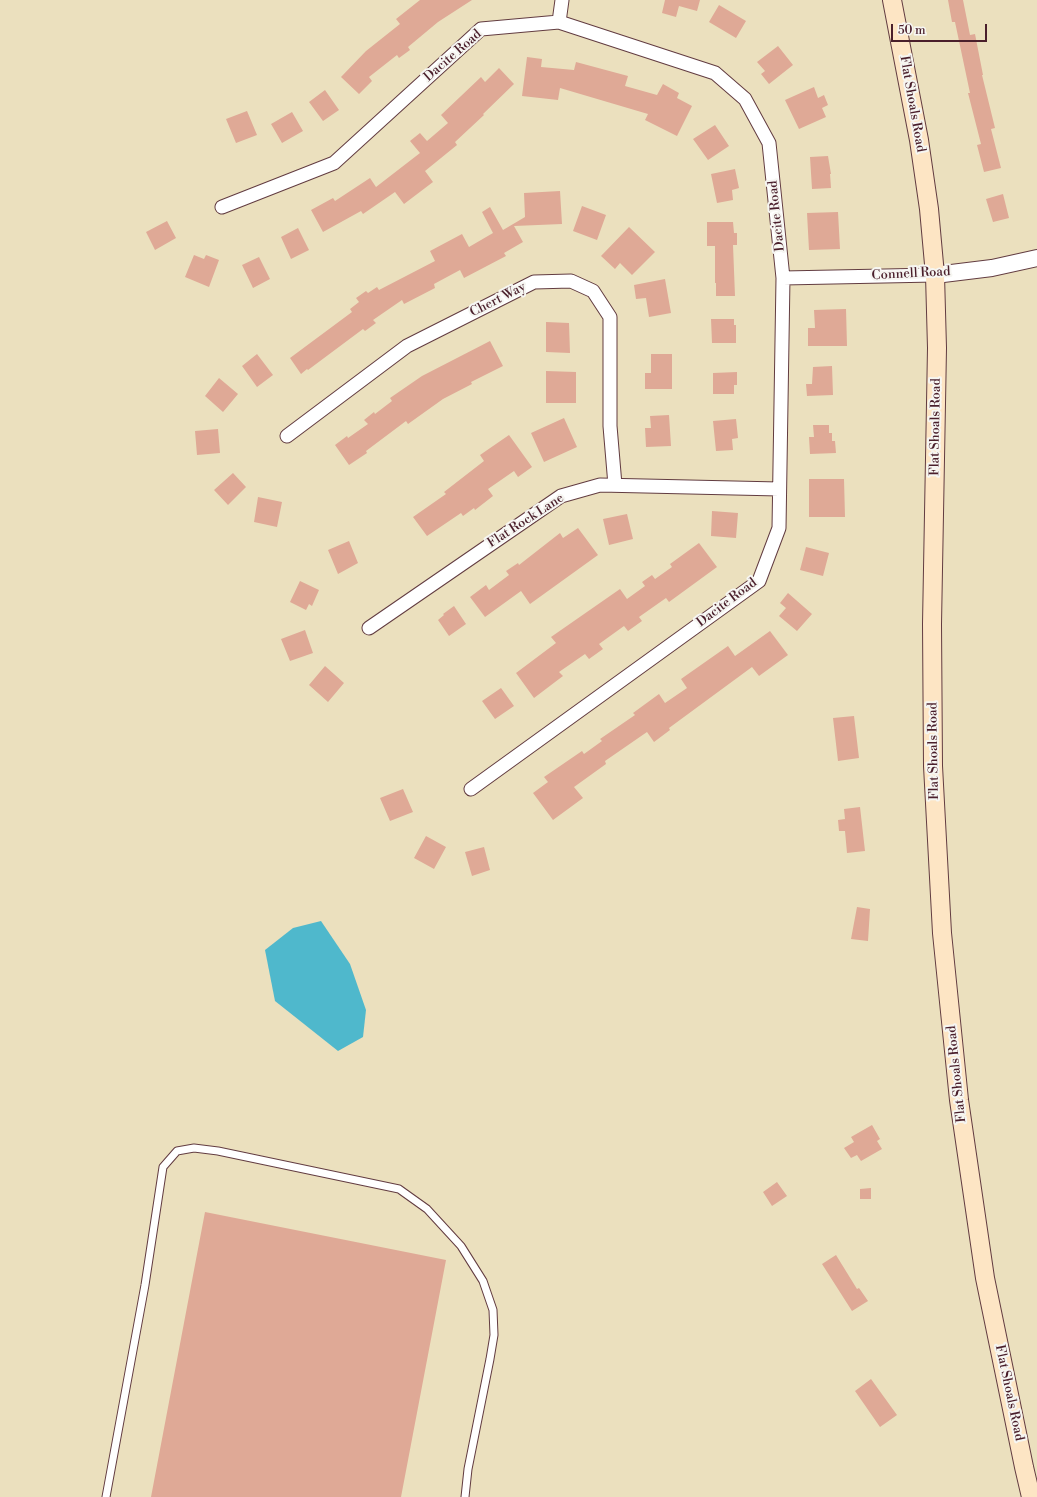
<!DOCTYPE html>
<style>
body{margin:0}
#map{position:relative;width:1037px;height:1497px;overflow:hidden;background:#ebe0be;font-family:"Libre Bodoni",serif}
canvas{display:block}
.scale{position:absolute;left:891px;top:24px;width:96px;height:18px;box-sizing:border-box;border:2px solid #4a1f2b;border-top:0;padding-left:5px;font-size:12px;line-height:14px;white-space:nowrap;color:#4a1f2b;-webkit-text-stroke:3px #f6f6f2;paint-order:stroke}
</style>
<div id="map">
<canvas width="1037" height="1497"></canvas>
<div class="scale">50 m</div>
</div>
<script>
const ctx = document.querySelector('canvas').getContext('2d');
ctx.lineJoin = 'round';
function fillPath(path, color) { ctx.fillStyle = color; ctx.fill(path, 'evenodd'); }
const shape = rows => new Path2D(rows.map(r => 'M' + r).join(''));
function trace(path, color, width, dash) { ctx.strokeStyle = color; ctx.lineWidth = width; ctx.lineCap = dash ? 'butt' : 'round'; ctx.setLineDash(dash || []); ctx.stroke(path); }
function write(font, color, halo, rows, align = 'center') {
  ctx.font = font + ' "Libre Bodoni",serif'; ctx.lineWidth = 4; ctx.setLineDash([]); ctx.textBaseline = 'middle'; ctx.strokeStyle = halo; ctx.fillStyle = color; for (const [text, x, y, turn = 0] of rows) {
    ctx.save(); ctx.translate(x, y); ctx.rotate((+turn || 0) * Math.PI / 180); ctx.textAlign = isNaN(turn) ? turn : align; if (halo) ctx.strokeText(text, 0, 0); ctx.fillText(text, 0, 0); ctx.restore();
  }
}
fillPath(shape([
 [321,921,350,964,366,1010,363,1037,338,1051,275,1001,265,950,293,928]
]), '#4fb8cc');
fillPath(shape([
 [420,0,472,0,438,22,408,47,410,50,399,58,397,55,369,77,372,81,359,94,341,77,366,51,400,24,396,19],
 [665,0,700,0,697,11,679,6,676,17,662,13],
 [948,0,963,0,970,35,975,34,983,75,982,75,995,128,991,129,1001,168,984,172,977,145,981,144,968,93,970,93,955,22,952,22],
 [719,5,746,21,736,38,709,22],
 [778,46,793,65,769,84,761,74,765,71,757,62],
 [527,57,542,59,541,67,574,70,576,62,628,76,625,86,657,95,663,84,679,93,677,98,692,106,677,136,645,120,648,114,560,88,558,100,522,96],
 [499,68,514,84,483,114,484,115,455,142,457,145,425,171,433,182,404,204,395,192,363,214,361,211,323,232,311,210,333,198,335,201,370,178,376,187,420,153,410,141,420,133,427,141,448,123,441,115,481,77,485,82],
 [814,87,818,98,824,95,828,105,822,108,826,117,799,129,785,100],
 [325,90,339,110,323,121,309,102],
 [247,111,257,135,236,143,226,119],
 [292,112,303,131,282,143,271,124],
 [715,125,729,146,708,160,693,139],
 [828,156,831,174,830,174,831,188,812,189,810,157],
 [735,169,739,188,732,190,733,200,717,203,711,174],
 [560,191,562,224,514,226,523,242,504,253,506,256,464,278,460,270,434,284,435,288,404,304,402,300,373,320,376,323,365,331,363,329,308,370,307,369,301,374,290,358,352,312,350,309,359,302,356,298,366,291,368,293,377,287,379,290,435,261,430,251,462,234,469,247,493,233,482,212,490,207,503,230,525,217,524,193],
 [1003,194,1009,218,993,222,986,199],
 [582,206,606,215,597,240,573,231],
 [838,212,840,249,809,250,807,213],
 [167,221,176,238,155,250,146,232],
 [707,222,733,222,734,233,737,233,737,245,733,245,735,296,716,296,716,283,715,283,715,246,707,246],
 [629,227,655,252,632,275,620,263,615,269,601,256],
 [298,228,309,250,291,259,281,237],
 [194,255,204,259,206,255,219,260,209,287,185,277],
 [259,257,270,279,253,288,242,265],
 [665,279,671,313,649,317,646,298,636,299,634,285],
 [846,309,847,346,808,346,808,328,815,328,814,310],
 [711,319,734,319,734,325,736,325,736,343,712,343],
 [546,322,569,323,570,353,546,352],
 [490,341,503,366,471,382,472,384,443,399,408,424,406,421,366,451,367,453,349,465,335,445,347,436,348,438,368,424,364,420,374,412,375,414,392,401,390,398,422,376],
 [257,354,273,375,257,387,242,366],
 [651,354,672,354,672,389,645,389,645,373,651,373],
 [832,366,833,395,807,396,806,384,812,384,813,367],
 [546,371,576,372,576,403,546,403],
 [737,372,737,385,734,385,734,394,713,394,713,373],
 [219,378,238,394,223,412,205,396],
 [669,415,671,446,646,447,645,428,651,428,650,416],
 [564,418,577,447,544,462,531,433],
 [736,419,738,438,732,439,733,450,716,451,713,421],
 [813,425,829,425,829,433,832,433,832,441,835,441,836,453,810,454,809,437,814,437],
 [218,429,220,453,197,455,195,431],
 [509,435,532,467,518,477,514,471,488,489,493,496,475,510,474,508,463,516,461,513,427,536,413,517,446,494,444,492,484,461,480,455],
 [233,473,246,487,228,505,214,490],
 [809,479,844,479,845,517,809,517],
 [258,497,282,502,277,527,254,522],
 [712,511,738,513,736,538,711,536],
 [627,514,633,539,609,545,603,519],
 [578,528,598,555,530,604,521,591,485,617,470,597,486,585,489,590,509,575,506,571,518,563,519,565,560,533,563,538],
 [349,541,358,563,338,574,328,550],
 [699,543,717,567,669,602,666,598,639,617,642,621,628,631,624,626,599,644,603,649,589,659,585,654,559,672,563,676,534,698,516,673,556,643,551,637,620,589,627,599,645,586,642,582,652,575,655,579,672,567,670,564],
 [806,547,829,553,823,576,800,570],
 [300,581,319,590,312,606,309,604,306,610,290,602],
 [788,593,812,614,797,631,779,616,786,608,780,603],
 [454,606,466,624,449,636,438,620,444,615,443,614],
 [305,630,313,653,290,661,281,639],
 [770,631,788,655,759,676,752,667,669,728,670,730,654,742,647,732,605,761,606,764,574,787,583,798,553,820,533,793,548,782,544,777,582,751,584,754,602,741,600,739,635,715,633,713,659,694,665,703,687,688,681,679,728,646,735,656],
 [325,666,344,683,328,702,309,685],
 [501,688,514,706,495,719,482,701],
 [854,716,859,758,838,761,833,718],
 [403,789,413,812,390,821,380,798],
 [860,807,865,851,847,853,845,831,839,831,838,820,845,819,844,809],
 [426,836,446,847,434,869,414,858],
 [484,847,490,870,472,876,465,852],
 [857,907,870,909,868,941,851,939],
 [872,1125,880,1139,877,1141,882,1149,861,1161,857,1155,851,1158,844,1148,854,1142,851,1137],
 [777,1182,787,1196,772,1206,763,1192],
 [871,1188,871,1199,860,1199,860,1189],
 [205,1212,446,1260,401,1497,151,1497],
 [836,1255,857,1289,859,1288,868,1301,852,1311,822,1264],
 [871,1379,897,1415,880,1427,855,1391]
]), '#dfa996');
const service = shape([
 [106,1497,145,1285,163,1167,177,1151,194,1148,218,1151,399,1189,427,1209,461,1246,483,1281,493,1310,494,1335,490,1359,468,1469,465,1497]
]);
const minor = shape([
 [559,22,562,0],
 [222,207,334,163,481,29,559,22,715,73,745,99,769,143,783,278,779,528,759,581,471,789],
 [783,278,935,275],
 [287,436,407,346,534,282,571,281,593,291,610,317,610,426,615,485],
 [369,628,561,496,600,485,779,489]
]);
const tertiary = shape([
 [935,275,992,268,1037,258]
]);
const secondary = shape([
 [892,0,919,140,929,209,935,275,937,348,932,624,933,766,942,933,959,1100,985,1278,1024,1467,1031,1497]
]);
trace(service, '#623c41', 9);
trace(minor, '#623c41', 15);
trace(tertiary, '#623c41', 18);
trace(secondary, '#623c41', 20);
trace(service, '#fff', 7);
trace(minor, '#fff', 13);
trace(tertiary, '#fff', 16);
trace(secondary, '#fde5c4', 18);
write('13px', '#4a1f2b', '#f6f6f2', [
 ["Dacite Road",453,56,-41],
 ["Flat Shoals Road",912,104,80],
 ["Dacite Road",777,216,-96],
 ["Connell Road",911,274,-3],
 ["Chert Way",498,300,-27],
 ["Flat Shoals Road",936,427,-89],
 ["Flat Rock Lane",526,521,-33],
 ["Dacite Road",727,603,-37],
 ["Flat Shoals Road",934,751,-91],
 ["Flat Shoals Road",957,1074,-96],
 ["Flat Shoals Road",1009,1393,78]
]);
</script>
